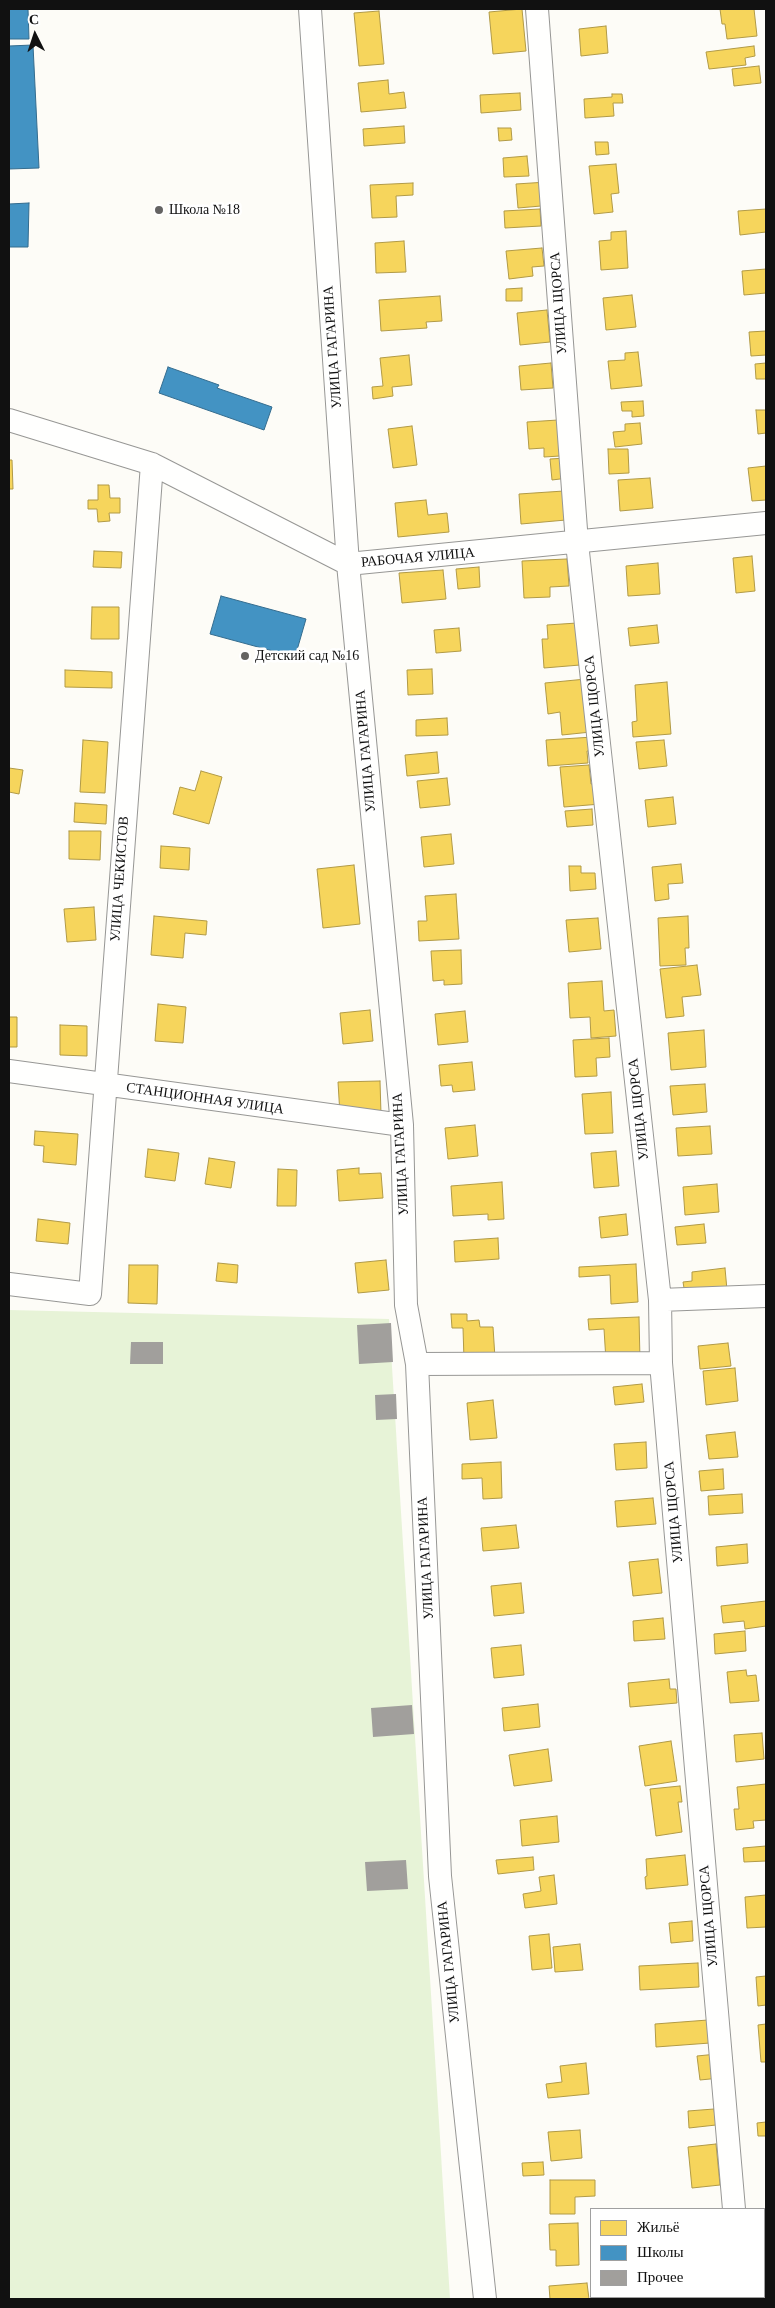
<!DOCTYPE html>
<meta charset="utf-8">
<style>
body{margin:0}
#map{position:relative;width:775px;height:2308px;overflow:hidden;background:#fdfcf7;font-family:Georgia,serif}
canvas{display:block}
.frame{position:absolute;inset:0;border:10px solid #111;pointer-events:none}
.legend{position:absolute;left:590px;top:2208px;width:175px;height:90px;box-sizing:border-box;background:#fff;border:1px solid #a0a0a0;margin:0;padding:6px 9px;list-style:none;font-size:15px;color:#111}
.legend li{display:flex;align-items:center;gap:10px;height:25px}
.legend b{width:25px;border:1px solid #a0a0a0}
.north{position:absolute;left:10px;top:10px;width:50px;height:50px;-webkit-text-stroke:4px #fff;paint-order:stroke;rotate:356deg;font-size:14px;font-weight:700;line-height:20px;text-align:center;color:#111}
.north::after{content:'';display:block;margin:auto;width:18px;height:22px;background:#111;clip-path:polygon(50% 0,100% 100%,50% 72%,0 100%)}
</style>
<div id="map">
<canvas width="775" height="2308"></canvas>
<div class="frame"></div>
<ul class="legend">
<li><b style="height:14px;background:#f6d55c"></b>Жильё</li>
<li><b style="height:14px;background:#4393c3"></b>Школы</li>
<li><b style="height:14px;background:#a19f9c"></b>Прочее</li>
</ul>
<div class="north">С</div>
</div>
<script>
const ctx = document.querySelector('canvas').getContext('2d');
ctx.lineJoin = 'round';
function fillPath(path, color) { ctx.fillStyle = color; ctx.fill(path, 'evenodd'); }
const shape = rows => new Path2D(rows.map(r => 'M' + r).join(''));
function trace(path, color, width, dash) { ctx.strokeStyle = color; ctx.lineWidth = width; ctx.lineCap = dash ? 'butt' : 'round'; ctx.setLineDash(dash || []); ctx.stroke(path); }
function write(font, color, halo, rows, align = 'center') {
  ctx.font = font + ' Georgia,serif'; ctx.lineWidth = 5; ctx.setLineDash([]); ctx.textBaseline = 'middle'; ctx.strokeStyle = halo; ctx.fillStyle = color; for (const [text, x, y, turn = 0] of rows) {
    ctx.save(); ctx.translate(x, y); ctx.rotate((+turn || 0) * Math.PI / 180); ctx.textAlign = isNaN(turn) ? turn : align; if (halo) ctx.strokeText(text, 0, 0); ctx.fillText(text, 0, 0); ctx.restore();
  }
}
fillPath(shape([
 [9,1310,389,1319,450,2299,9,2299]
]), '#e7f3d7');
const homes = shape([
 [522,9,526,51,493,54,489,12,522,9],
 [720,9,754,9,757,36,727,39,725,24,722,24,720,9],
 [379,11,384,64,359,66,354,13,379,11],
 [606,26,608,53,581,56,579,29,606,26],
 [754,46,755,56,745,58,746,65,709,69,706,52,754,46],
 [759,66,761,83,734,86,732,69,759,66],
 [388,80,389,94,404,92,406,108,361,112,358,83,388,80],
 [520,93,521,110,481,113,480,95,520,93],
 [612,94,622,94,623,103,613,103,614,116,585,118,584,99,612,97,612,94],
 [404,126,405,143,364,146,363,129,404,126],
 [498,128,511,128,512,140,499,141,498,128],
 [595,142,608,142,609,154,596,155,595,142],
 [527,156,529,176,504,177,503,158,527,156],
 [616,164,619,193,611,194,613,212,594,214,589,166,616,164],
 [547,182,541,206,518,208,516,184,547,182],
 [413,183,413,195,396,196,397,217,372,218,370,185,413,183],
 [540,209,541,226,505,228,504,211,540,209],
 [766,209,766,232,740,235,738,211,766,209],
 [626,231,628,268,601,270,599,241,611,240,611,232,626,231],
 [404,241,406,272,376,273,375,243,404,241],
 [542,248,544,266,532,267,533,276,509,279,506,251,542,248],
 [766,269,766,293,744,295,742,271,766,269],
 [522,288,522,301,506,301,506,289,522,288],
 [632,295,636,327,606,330,603,298,632,295],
 [440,296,442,321,426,322,427,328,381,331,379,300,440,296],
 [547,310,550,342,520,345,517,313,547,310],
 [766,331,766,355,751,356,749,332,766,331],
 [638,352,642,386,611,389,608,361,625,360,625,353,638,352],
 [409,355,412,385,392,387,393,396,373,399,372,387,383,386,380,358,409,355],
 [551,363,553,388,521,390,519,366,551,363],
 [766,363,766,379,756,379,755,364,766,363],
 [643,401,644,416,632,417,632,411,622,411,621,402,643,401],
 [756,410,766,410,766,433,758,434,756,410],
 [558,420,560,456,544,457,544,448,529,449,527,422,558,420],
 [640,423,642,444,615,447,613,432,625,431,625,424,640,423],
 [412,426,417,465,393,468,388,429,412,426],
 [608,449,628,449,629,473,609,474,608,449],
 [566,458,568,478,552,480,550,459,566,458],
 [9,460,12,460,13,489,9,489,9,460],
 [766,466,766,500,752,501,748,468,766,466],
 [650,478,653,508,620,511,618,480,650,478],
 [98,485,109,485,110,498,120,498,120,513,109,513,110,521,98,522,97,509,88,509,88,500,98,500,98,485],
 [564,491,566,520,521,524,519,494,564,491],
 [426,500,428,515,447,513,449,532,398,537,395,503,426,500],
 [94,551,122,552,121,568,93,567,94,551],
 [752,556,755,591,736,593,733,558,752,556],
 [567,559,569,586,550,587,550,597,524,598,522,561,567,559],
 [658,563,660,594,628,596,626,566,658,563],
 [479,567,480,587,458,589,456,569,479,567],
 [443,570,446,599,402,603,399,573,443,570],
 [92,607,119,607,119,639,91,639,92,607],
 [577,623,580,665,544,668,542,639,548,639,547,625,577,623],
 [657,625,659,643,630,646,628,628,657,625],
 [459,628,461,651,436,653,434,630,459,628],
 [432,669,433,694,408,695,407,670,432,669],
 [65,670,112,672,112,688,65,687,65,670],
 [586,679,591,732,562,735,560,712,548,714,545,683,586,679],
 [667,682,671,734,633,737,632,722,637,721,635,685,667,682],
 [447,718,448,735,416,736,416,720,447,718],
 [593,737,594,751,587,751,588,763,548,766,546,740,593,737],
 [83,740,108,742,105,793,80,792,83,740],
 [664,740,667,766,639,769,636,742,664,740],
 [437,752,439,773,407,776,405,755,437,752],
 [589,765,591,784,600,783,601,804,564,807,560,767,589,765],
 [9,768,23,770,19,794,9,792,9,768],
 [201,771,222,777,209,824,173,814,180,787,195,791,201,771],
 [447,778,450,805,420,808,417,781,447,778],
 [673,797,676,824,648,827,645,800,673,797],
 [75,803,107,805,106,824,74,822,75,803],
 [592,809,593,825,567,827,565,811,592,809],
 [69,831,101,831,100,860,69,859,69,831],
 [451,834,454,864,424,867,421,837,451,834],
 [161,846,190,848,189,870,160,868,161,846],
 [681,864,683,883,668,884,669,899,655,901,652,867,681,864],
 [354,865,360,924,323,928,317,869,354,865],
 [569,866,581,866,581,873,595,873,596,889,570,891,569,866],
 [456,894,459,939,419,941,418,921,427,921,425,896,456,894],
 [94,907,96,940,67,942,64,909,94,907],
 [154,916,207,921,206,935,185,933,183,958,151,955,154,916],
 [688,916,689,948,685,948,686,965,660,966,658,918,688,916],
 [598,918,601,949,569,952,566,920,598,918],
 [461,950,462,984,444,985,444,980,433,981,431,951,461,950],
 [697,965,701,995,682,997,684,1016,666,1018,660,969,697,965],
 [602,981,604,1011,614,1010,616,1036,591,1038,590,1017,570,1018,568,983,602,981],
 [158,1004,186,1007,183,1043,155,1041,158,1004],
 [370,1010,373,1041,343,1044,340,1013,370,1010],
 [465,1011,468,1042,438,1045,435,1014,465,1011],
 [9,1017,17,1017,17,1047,9,1047,9,1017],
 [60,1025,87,1026,87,1056,60,1055,60,1025],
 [704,1030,706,1067,671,1070,668,1033,704,1030],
 [609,1038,610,1057,596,1058,597,1076,575,1077,573,1040,609,1038],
 [472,1062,475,1090,453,1092,452,1085,441,1086,439,1065,472,1062],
 [380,1081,381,1114,340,1115,338,1082,380,1081],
 [705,1084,707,1112,673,1115,670,1086,705,1084],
 [611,1092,613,1133,585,1134,582,1094,611,1092],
 [475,1125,478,1156,448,1159,445,1128,475,1125],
 [710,1126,712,1154,678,1156,676,1128,710,1126],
 [35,1131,78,1134,76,1165,43,1162,44,1146,34,1145,35,1131],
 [148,1149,179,1153,175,1181,145,1177,148,1149],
 [616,1151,619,1186,594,1188,591,1153,616,1151],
 [209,1158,235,1162,231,1188,205,1184,209,1158],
 [359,1168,359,1174,381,1173,383,1198,339,1201,337,1170,359,1168],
 [278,1169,297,1170,296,1206,277,1206,278,1169],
 [502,1182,504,1219,488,1220,488,1214,453,1216,451,1186,502,1182],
 [717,1184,719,1212,685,1215,683,1187,717,1184],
 [626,1214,628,1235,601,1238,599,1217,626,1214],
 [38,1219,70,1223,68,1244,36,1241,38,1219],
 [704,1224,706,1243,677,1245,675,1227,704,1224],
 [498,1238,499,1259,455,1262,454,1241,498,1238],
 [386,1260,389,1290,358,1293,355,1263,386,1260],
 [218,1263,238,1265,237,1283,216,1281,218,1263],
 [636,1264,638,1302,611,1304,610,1275,579,1277,579,1267,636,1264],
 [129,1265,158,1265,157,1304,128,1303,129,1265],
 [725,1268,727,1290,685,1294,683,1282,692,1281,692,1272,725,1268],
 [451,1314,467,1314,467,1321,479,1320,480,1327,493,1327,495,1358,464,1360,463,1328,452,1328,451,1314],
 [639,1317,640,1360,606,1361,604,1329,589,1330,588,1319,639,1317],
 [728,1343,731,1366,700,1369,698,1346,728,1343],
 [735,1368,738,1401,706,1405,703,1371,735,1368],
 [642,1384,644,1402,615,1405,613,1387,642,1384],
 [493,1400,497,1438,470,1440,467,1403,493,1400],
 [735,1432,738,1457,709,1459,706,1435,735,1432],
 [646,1442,647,1468,616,1470,614,1444,646,1442],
 [501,1462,502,1498,483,1499,482,1478,462,1479,462,1464,501,1462],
 [723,1469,724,1489,701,1491,699,1471,723,1469],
 [742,1494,743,1513,709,1515,708,1496,742,1494],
 [653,1498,656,1524,617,1527,615,1501,653,1498],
 [516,1525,519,1548,483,1551,481,1528,516,1525],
 [747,1544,748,1563,717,1566,716,1547,747,1544],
 [658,1559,662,1593,633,1596,629,1562,658,1559],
 [521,1583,524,1613,494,1616,491,1586,521,1583],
 [766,1601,766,1626,745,1629,744,1621,723,1623,721,1606,766,1601],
 [663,1618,665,1639,634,1641,633,1621,663,1618],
 [745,1631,746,1651,715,1654,714,1634,745,1631],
 [521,1645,524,1675,494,1678,491,1648,521,1645],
 [746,1670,747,1676,756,1675,759,1701,730,1703,727,1672,746,1670],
 [669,1679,670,1689,676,1689,677,1703,630,1707,628,1683,669,1679],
 [538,1704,540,1727,504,1731,502,1708,538,1704],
 [762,1733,764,1759,736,1762,734,1735,762,1733],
 [671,1741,677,1781,645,1786,639,1746,671,1741],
 [548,1749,552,1781,514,1786,509,1755,548,1749],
 [766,1784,766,1820,753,1821,754,1828,736,1830,734,1809,739,1809,737,1787,766,1784],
 [680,1786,682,1802,678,1802,682,1832,656,1836,650,1789,680,1786],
 [557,1816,559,1842,522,1846,520,1820,557,1816],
 [766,1846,766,1861,744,1862,743,1848,766,1846],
 [685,1855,688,1885,646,1889,645,1877,647,1876,646,1859,685,1855],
 [533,1857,534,1870,498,1874,496,1860,533,1857],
 [554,1875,557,1904,525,1908,523,1894,541,1891,539,1877,554,1875],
 [766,1895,766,1927,747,1928,745,1897,766,1895],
 [692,1921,693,1941,671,1943,669,1923,692,1921],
 [549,1934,552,1968,532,1970,529,1936,549,1934],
 [580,1944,583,1970,555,1972,553,1947,580,1944],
 [698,1963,699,1987,640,1990,639,1966,698,1963],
 [766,1976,766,2005,758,2006,756,1977,766,1976],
 [708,2020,710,2043,656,2047,655,2024,708,2020],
 [766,2024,766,2062,761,2062,758,2025,766,2024],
 [717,2054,720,2078,700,2080,697,2056,717,2054],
 [586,2063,589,2094,548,2098,546,2084,562,2082,560,2066,586,2063],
 [714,2109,716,2125,689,2128,688,2111,714,2109],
 [766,2122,766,2136,758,2136,757,2123,766,2122],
 [580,2130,582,2158,551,2161,548,2132,580,2130],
 [716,2144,720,2185,692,2188,688,2147,716,2144],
 [543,2162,544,2175,523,2176,522,2163,543,2162],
 [550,2180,595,2180,595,2196,575,2197,575,2214,550,2214,550,2180],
 [578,2223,579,2265,556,2266,556,2250,550,2250,549,2224,578,2223],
 [587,2283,589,2299,550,2299,549,2286,587,2283]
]);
fillPath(homes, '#f6d55c');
trace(homes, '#b19a46', 1);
const schools = shape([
 [9,9,28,9,29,39,9,39,9,9],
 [33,45,39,168,9,169,9,46,33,45],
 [29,203,28,247,9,247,9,204,29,203],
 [168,367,219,385,217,388,272,407,264,430,159,393,168,367],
 [221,596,306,619,295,657,210,634,221,596]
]);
fillPath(schools, '#4393c3');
trace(schools, '#346c8e', 1);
fillPath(shape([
 [391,1323,393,1362,359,1364,357,1325],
 [131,1342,163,1342,163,1364,130,1364],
 [396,1394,397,1419,376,1420,375,1395],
 [412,1705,414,1734,373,1737,371,1708],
 [406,1860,408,1889,367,1891,365,1862]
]), '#a19f9c');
const minor = shape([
 [310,9,348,564,402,1125,406,1305,417,1364,440,1876,485,2299],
 [537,9,577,543,660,1300,661,1363,734,2209],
 [9,420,152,464,348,564,766,523],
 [9,1071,402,1125],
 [9,1284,90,1294,152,464],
 [660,1300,766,1296],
 [417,1364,661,1363],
 [742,2297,742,2299]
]);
trace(minor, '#979795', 24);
trace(minor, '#fffffe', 22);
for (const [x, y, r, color] of [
 [159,210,5,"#646362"],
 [245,656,5,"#646362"]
]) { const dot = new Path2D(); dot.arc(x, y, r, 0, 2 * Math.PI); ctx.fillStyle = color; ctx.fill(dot); trace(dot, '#fff', 2); }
write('14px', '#111', '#fff', [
 ["Школа №18",169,210],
 ["Детский сад №16",255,656]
], 'left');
write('14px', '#111', '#fff', [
 ["УЛИЦА ЩОРСА",559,303,-94],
 ["УЛИЦА ГАГАРИНА",333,347,-94],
 ["РАБОЧАЯ УЛИЦА",418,558,-5],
 ["УЛИЦА ЩОРСА",595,706,-96],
 ["УЛИЦА ГАГАРИНА",366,751,-95],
 ["УЛИЦА ЧЕКИСТОВ",120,879,-86],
 ["СТАНЦИОННАЯ УЛИЦА",205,1099,8],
 ["УЛИЦА ЩОРСА",639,1109,-96],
 ["УЛИЦА ГАГАРИНА",401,1154,-93],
 ["УЛИЦА ЩОРСА",674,1512,-95],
 ["УЛИЦА ГАГАРИНА",426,1558,-93],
 ["УЛИЦА ЩОРСА",709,1916,-95],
 ["УЛИЦА ГАГАРИНА",449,1962,-96]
]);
</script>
